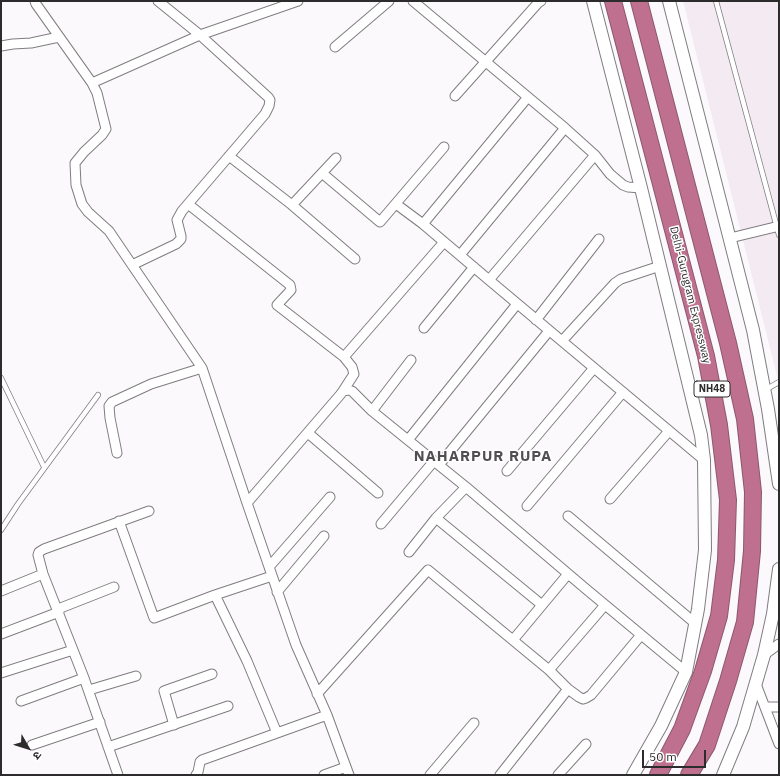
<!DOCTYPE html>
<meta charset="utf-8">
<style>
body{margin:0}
#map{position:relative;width:780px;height:776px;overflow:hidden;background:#fcf9fc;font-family:"IBM Plex Sans","Noto Sans Devanagari",sans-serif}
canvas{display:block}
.frame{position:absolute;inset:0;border:2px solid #2d2c2d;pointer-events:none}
.north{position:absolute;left:8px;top:728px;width:40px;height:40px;-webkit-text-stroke:3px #fff;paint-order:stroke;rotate:129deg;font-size:11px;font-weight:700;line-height:16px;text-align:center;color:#2d2c2d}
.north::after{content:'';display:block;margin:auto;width:14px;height:18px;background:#2d2c2d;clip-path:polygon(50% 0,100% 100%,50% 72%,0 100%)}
.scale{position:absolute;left:642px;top:750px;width:64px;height:18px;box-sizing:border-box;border:2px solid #2d2c2d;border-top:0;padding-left:5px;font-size:12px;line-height:14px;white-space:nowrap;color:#2d2c2d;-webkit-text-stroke:3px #fff;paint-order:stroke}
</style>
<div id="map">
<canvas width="780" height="776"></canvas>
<div class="frame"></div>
<div class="north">उ</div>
<div class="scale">50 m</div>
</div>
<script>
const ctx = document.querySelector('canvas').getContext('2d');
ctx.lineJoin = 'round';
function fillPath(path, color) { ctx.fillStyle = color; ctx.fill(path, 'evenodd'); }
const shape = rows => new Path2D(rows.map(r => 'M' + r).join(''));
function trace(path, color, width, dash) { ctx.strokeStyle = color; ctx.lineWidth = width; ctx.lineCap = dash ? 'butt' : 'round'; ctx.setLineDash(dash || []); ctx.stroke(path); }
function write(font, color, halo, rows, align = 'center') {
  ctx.font = font + ' "IBM Plex Sans",sans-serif'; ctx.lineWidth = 3; ctx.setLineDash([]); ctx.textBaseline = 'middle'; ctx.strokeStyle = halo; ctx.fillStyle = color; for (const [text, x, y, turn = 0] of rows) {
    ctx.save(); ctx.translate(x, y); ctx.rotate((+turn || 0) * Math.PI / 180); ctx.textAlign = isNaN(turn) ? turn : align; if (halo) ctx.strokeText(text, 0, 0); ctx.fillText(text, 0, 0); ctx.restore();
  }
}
fillPath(shape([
 [683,1,779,1,779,384]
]), '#f3eaf2');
const lane = shape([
 [716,1,779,235],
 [1,378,44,467],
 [765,390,779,382],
 [1,530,18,504,98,395]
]);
const street = shape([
 [35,1,36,4,92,83,97,93,106,129,102,135,84,152,75,163,76,185,82,204,88,212,109,231,202,368,247,503,296,645,327,715,349,775],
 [413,1,565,128,595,155,610,174,623,185,628,187,641,188],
 [1,46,13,44,31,43,59,37],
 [335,47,389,1],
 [92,83,200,35,298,1],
 [455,96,538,3,541,1],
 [229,156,292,205,355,259],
 [322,173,380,222,444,147],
 [188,204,290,285,291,290,277,305,344,357,352,367,354,374,343,391],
 [396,204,423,224,489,280,704,460],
 [292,205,336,158],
 [423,224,528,97],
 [730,238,779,226],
 [460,255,565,128],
 [132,265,176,244,181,239,181,236,177,220,182,211,265,114,269,106,270,100,268,97,200,35,158,1],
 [489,280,595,155],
 [536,320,599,239],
 [424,328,474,267],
 [562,341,615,283,621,279,660,266],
 [344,357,444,242],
 [372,411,411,360],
 [308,433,378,493],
 [408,440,517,304],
 [117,453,110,418,109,406,112,402,151,384,202,368],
 [439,465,549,331],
 [507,471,594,368],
 [610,499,669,431],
 [247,503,340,395,343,391,348,390,352,391,372,411,466,487,586,589,686,672],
 [527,506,623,392],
 [568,516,696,624],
 [436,518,542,605],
 [119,521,154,618,215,595,272,576],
 [381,524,434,461],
 [409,552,436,518,466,487],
 [269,567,330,497],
 [1,591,43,574],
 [277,592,324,536],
 [215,595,247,661,277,733],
 [58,609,114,587],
 [1,634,59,612],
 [513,640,568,574],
 [764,655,779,644],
 [549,670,605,605],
 [1,673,73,650],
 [756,684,779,744],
 [89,690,136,676],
 [317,694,428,570,549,670,568,689,579,697,583,699,586,698,591,695,641,635],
 [21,701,84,678],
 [765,707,779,707],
 [174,725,164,691,212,674],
 [32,745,100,722],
 [108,747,228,706],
 [118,775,84,678,43,574,38,555,39,552,44,549,149,511],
 [196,775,198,772,200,762,202,760,327,715],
 [324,775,346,767],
 [430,775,474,723],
 [500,775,568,689],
 [558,775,586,744]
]);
const secondary = shape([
 [593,1,641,188,701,435,704,460,705,550,698,609,686,672,661,726,633,775],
 [669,1,753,330,768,409,779,484],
 [723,775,743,727,764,655,773,614,779,569]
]);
const highway = shape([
 [613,1,706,356,719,425,728,500,726,560,719,616,703,671,682,729,658,775],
 [639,1,728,343,745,419,753,492,752,551,745,622,728,681,707,745,689,775]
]);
trace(lane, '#807d80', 6);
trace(street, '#807d80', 11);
trace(secondary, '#807d80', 14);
trace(highway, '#8c586c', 18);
trace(lane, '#fff', 4.5);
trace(street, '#fff', 9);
trace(secondary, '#fff', 12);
trace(highway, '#bf708e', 16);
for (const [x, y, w] of [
 [712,389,36]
]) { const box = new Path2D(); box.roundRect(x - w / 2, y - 8, w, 16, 3); ctx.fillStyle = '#fff'; ctx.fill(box); trace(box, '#2d2c2d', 1); }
write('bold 10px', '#2d2c2d', null, [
 ["NH48",712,389]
]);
write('11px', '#2d2c2d', '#fff', [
 ["Delhi-Gurugram Expressway",690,295,76]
]);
ctx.letterSpacing = '1px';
write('bold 15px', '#514f51', '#fff', [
 ["NAHARPUR RUPA",483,457]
]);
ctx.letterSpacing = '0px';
</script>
